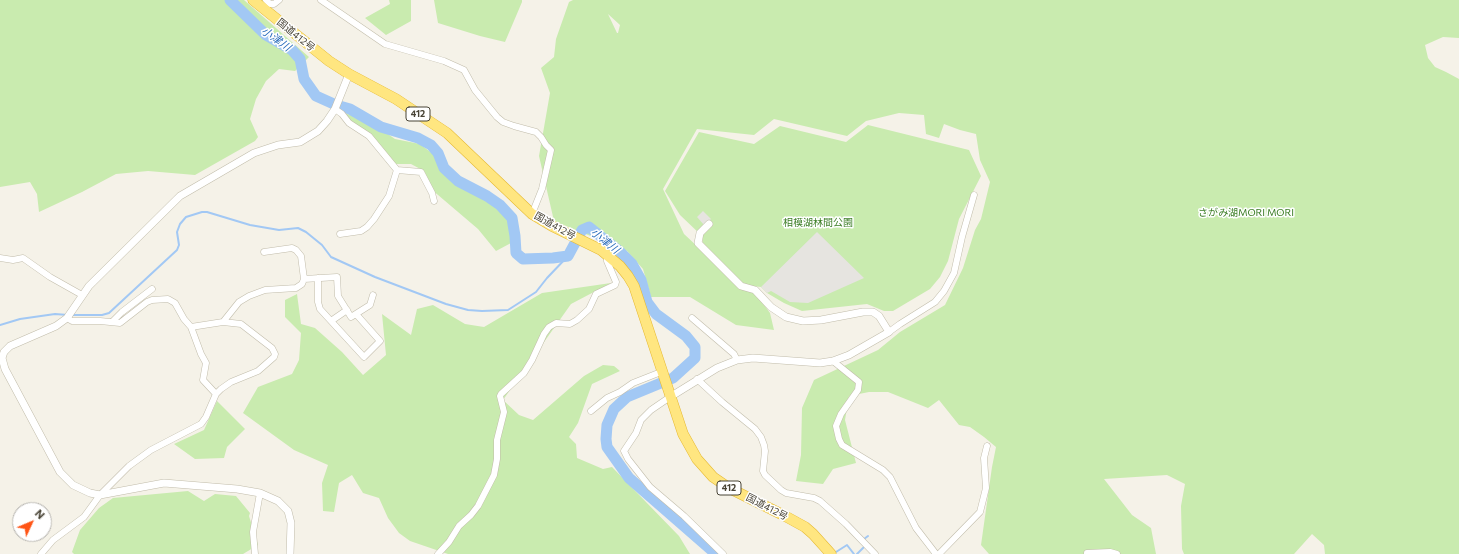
<!DOCTYPE html>
<meta charset="utf-8">
<style>
body{margin:0}
#map{position:relative;width:1459px;height:554px;overflow:hidden;background:#f5f2e8;font-family:Commissioner,sans-serif}
canvas{display:block}
.north{position:absolute;left:12px;top:502px;width:40px;height:40px;box-sizing:border-box;background:#fff;border:1px solid #b6b4af;border-radius:50%;rotate:46deg;font-size:11px;font-weight:700;line-height:16px;text-align:center;color:#494436}
.north::after{content:'';display:block;margin:auto;width:14px;height:18px;background:#ff5415;clip-path:polygon(50% 0,100% 100%,50% 72%,0 100%)}
</style>
<div id="map">
<canvas width="1459" height="554"></canvas>
<div class="north">N</div>
</div>
<script>
const ctx = document.querySelector('canvas').getContext('2d');
ctx.lineJoin = 'round';
function fillPath(path, color) { ctx.fillStyle = color; ctx.fill(path, 'evenodd'); }
const shape = rows => new Path2D(rows.map(r => 'M' + r).join(''));
function trace(path, color, width, dash) { ctx.strokeStyle = color; ctx.lineWidth = width; ctx.lineCap = dash ? 'butt' : 'round'; ctx.setLineDash(dash || []); ctx.stroke(path); }
function write(font, color, halo, rows, align = 'center') {
  ctx.font = font + ' Commissioner,"Noto Sans JP",sans-serif'; ctx.lineWidth = 3; ctx.setLineDash([]); ctx.textBaseline = 'middle'; ctx.strokeStyle = halo; ctx.fillStyle = color; for (const [text, x, y, turn = 0] of rows) {
    ctx.save(); ctx.translate(x, y); ctx.rotate((+turn || 0) * Math.PI / 180); ctx.textAlign = isNaN(turn) ? turn : align; if (halo) ctx.strokeText(text, 0, 0); ctx.fillText(text, 0, 0); ctx.restore();
  }
}
fillPath(shape([
 [0,0,244,0,309,57,295,71,279,69,266,81,256,99,250,119,258,137,255,141,195,175,148,171,116,174,82,192,39,212,37,194,30,182,0,187],
 [389,0,411,0,411,21,386,35,365,18,390,4],
 [434,0,522,0,522,2,505,42,480,36,438,23],
 [573,0,1459,0,1459,38,1443,37,1425,45,1428,58,1435,67,1446,72,1459,79,1459,554,1325,554,1324,545,1312,534,1294,554,1184,554,1182,549,1181,506,1185,484,1167,475,1104,479,1132,515,1151,528,1156,554,989,554,981,545,992,467,996,447,984,437,970,427,959,425,939,400,928,408,888,392,869,392,849,396,845,420,856,463,833,469,823,484,796,481,801,455,802,408,814,380,878,350,900,332,945,305,963,268,975,230,981,219,990,182,980,160,976,134,960,130,944,124,939,138,926,134,924,115,899,113,866,121,847,136,774,119,754,135,697,129,663,189,684,234,741,287,753,290,770,313,774,330,736,325,690,297,651,297,643,269,627,251,554,221,539,156,550,93,541,68,554,57,556,39,569,2],
 [608,14,620,25,618,33,617,33],
 [346,113,375,125,395,139,420,144,433,154,448,177,470,192,495,204,510,220,511,243,496,251,478,229,431,189,424,171,411,164,394,164,370,135,350,122],
 [868,125,969,150,981,176,959,219,948,261,940,277,930,289,893,311,884,311,867,304,802,311,784,303,767,293,761,287,742,285,703,245,702,236,680,215,665,191,699,132,754,144,780,126,846,142],
 [611,283,571,304,503,400,519,415,533,420,584,376,603,365,614,366,620,371,592,384,578,423,569,437,576,444,577,458,603,469,612,467,679,536,690,554,448,554,410,541,399,533,388,518,379,498,363,493,352,475,339,483,334,512,323,511,322,483,328,465,294,450,243,413,258,387,292,374,299,360,301,333,285,317,285,300,297,294,301,324,315,328,342,352,363,375,386,355,382,314,411,335,417,309,433,305,465,324,484,327,542,293],
 [217,401,245,429,227,447,224,458,195,459,174,444,204,430],
 [188,491,204,501,215,494,236,496,250,513,249,516,258,545,243,554,74,554,72,552,80,530,99,508,113,498]
]), '#c9ebaf');
fillPath(shape([
 [703,211,711,219,704,225,697,217],
 [817,232,864,278,808,303,790,302,771,291,767,293,761,287]
]), '#e6e4e0');
trace(shape([
 [72,315,102,315,109,313,177,250,179,245,177,232,180,224,186,217,202,212,207,212,250,225,279,230,298,228,306,232,322,245,331,257,375,277,446,304,468,310,482,311,508,310,536,292,547,278,568,256],
 [0,325,20,319,55,314,68,315],
 [864,539,868,536],
 [836,552,847,545,854,554],
 [857,554,864,547]
]), '#a2c8f4', 2);
trace(shape([
 [230,0,266,35,292,50,300,59,304,79,316,96,336,105,350,109,381,127,418,138,431,145,438,153,444,168,458,181,487,196,500,205,512,218,515,236,516,253,523,259,553,258,568,256,582,230,589,227,619,251,632,264,641,280,647,302,656,314,686,336,695,347,695,358,673,378,627,397,614,409,607,425,606,439,607,447,629,478,716,554]
]), '#a2c8f4', 11);
const minor = shape([
 [266,0,270,4,274,4,279,0],
 [321,0,385,44,444,61,464,70,475,90,497,117,503,122,514,126,536,132,541,137,546,145,551,150,542,189,532,214],
 [335,109,342,114,349,123,369,136,397,170,421,172,432,193,434,201],
 [340,234,361,231,367,227,374,219,389,196,397,170],
 [0,258,13,260,23,258,50,277,82,295],
 [318,278,318,302,320,309,364,357,380,341,356,314],
 [304,279,337,277,338,296,351,317,370,305,373,295],
 [692,318,734,354,737,360],
 [331,321,347,310],
 [112,322,122,312,152,289],
 [223,322,239,302,249,296,265,290,296,288,302,284,304,279,301,256,296,250,292,248,264,252],
 [191,327,201,354,206,363,203,380,216,394],
 [889,332,900,324,935,302,944,291,954,273,962,237,974,195],
 [833,361,859,382,858,390,841,414,836,426,839,439,842,445,883,470,890,477,916,528,936,554],
 [697,379,722,402,755,429,761,437,764,445,765,451,763,471,765,475,781,490,786,493,814,498,820,501,846,524,875,554],
 [670,397,651,410,641,420,636,433,624,451,628,459,650,487,684,516,723,554],
 [591,411,607,398,620,392,633,383,661,372],
 [1087,553,1110,552,1117,554],
 [41,554,53,540,84,517,100,495,129,466,151,450,201,424,206,417,216,394,221,389,231,382,258,371,274,357,275,354,272,348,241,324,223,322,191,327,184,319,175,303,168,299,152,300,147,302,120,323,100,321,72,321,67,318],
 [255,554,253,532,260,493],
 [438,554,449,542,459,526,471,515,478,506,494,475,497,459,497,440,504,412,500,396,501,394,524,373,532,360,544,334,549,327,556,323,570,324,577,320,589,309,596,294,615,285,616,282,607,261,607,255],
 [939,554,980,512,986,488,984,458,987,446]
]);
const tertiary = shape([
 [670,397,717,368,737,360,753,358,820,363,833,361,849,355,889,332,879,316,873,312,863,312,821,320,803,321,786,317,771,307,755,290,741,286,698,243,700,233,709,224],
 [290,554,291,523,288,511,278,501,260,493,237,489,164,483,100,495,90,493,73,485,60,472,5,369,2,358,4,352,10,346,56,326,67,318,89,286,180,196,254,153,278,145,300,142,318,131,327,121,335,109,349,74]
]);
const trunk = shape([
 [253,0,329,61,349,74,396,99,447,133,532,214,552,226,601,250,620,266,628,276,634,286,683,434,697,459,713,477,729,488,785,516,805,527,813,534,831,554]
]);
trace(minor, '#c1bcaa', 7);
trace(tertiary, '#c1bcaa', 8);
trace(trunk, '#e6b931', 11);
trace(minor, '#fff', 6);
trace(tertiary, '#fff', 7);
trace(trunk, '#ffe680', 10);
for (const [x, y, w] of [
 [418,114,24],
 [729,488,24]
]) { const box = new Path2D(); box.roundRect(x - w / 2, y - 7, w, 14, 3); ctx.fillStyle = '#fff'; ctx.fill(box); trace(box, '#494436', 1); }
write('bold 9px', '#494436', null, [
 ["412",418,114],
 ["412",729,488]
]);
write('10px', '#494436', '#fff', [
 ["国道412号",296,35,39],
 ["国道412号",555,226,29],
 ["国道412号",767,507,27]
]);
write('10px', '#3c7e26', '#fff', [
 ["さがみ湖MORI MORI",1246,213],
 ["相模湖林間公園",818,223]
]);
write('italic 11px', '#296cbb', '#fff', [
 ["小津川",276,39,35],
 ["小津川",605,241,39]
]);
</script>
